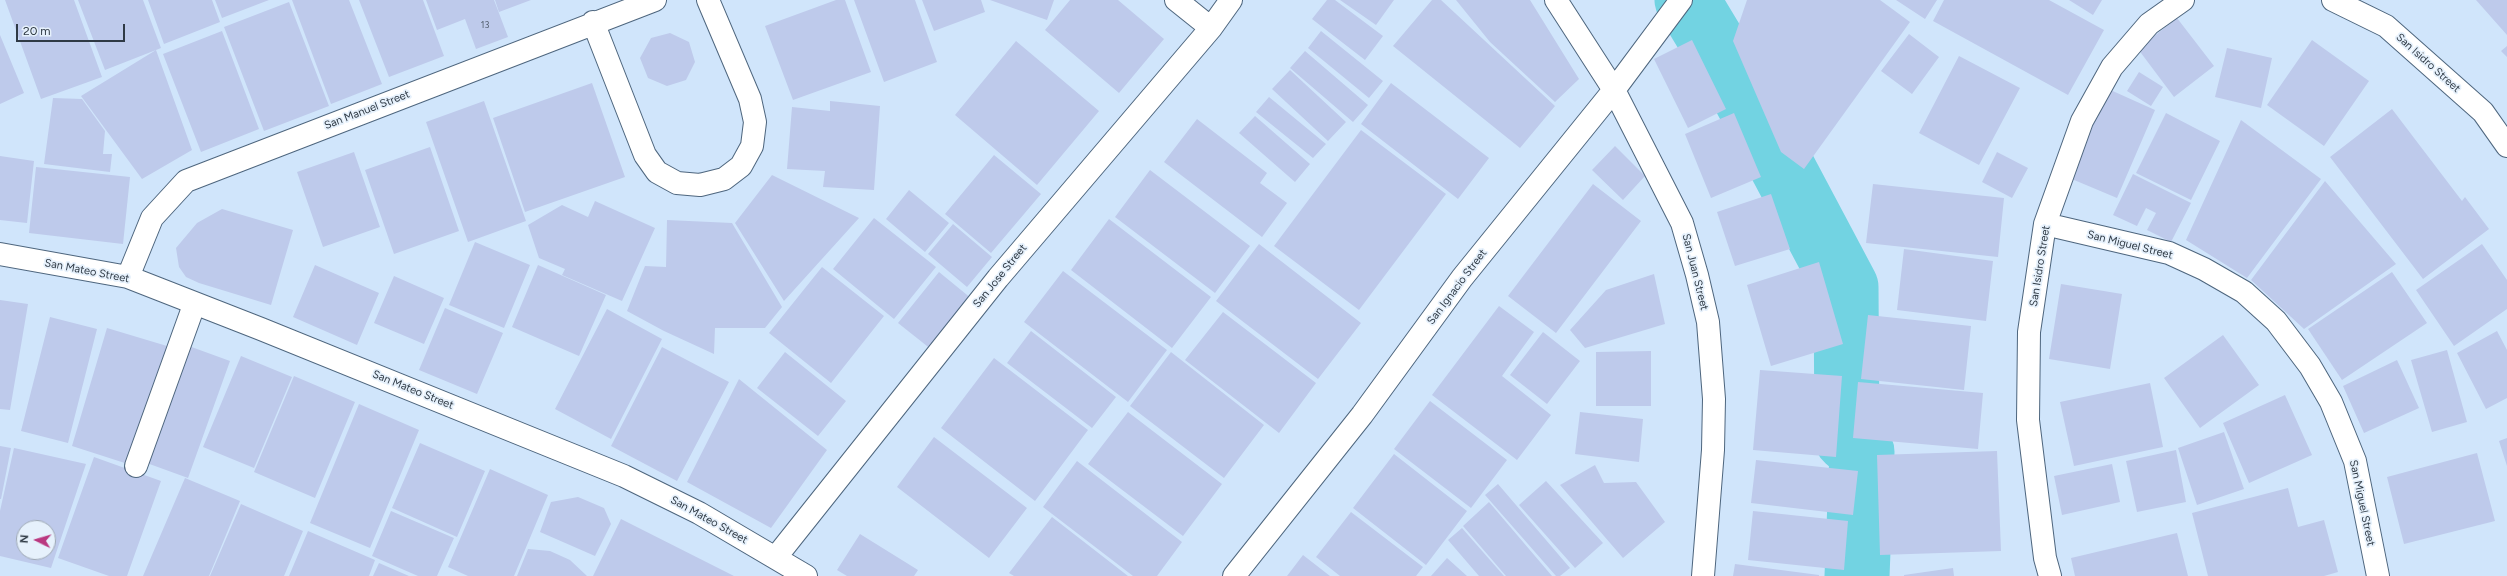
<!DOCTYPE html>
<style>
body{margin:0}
#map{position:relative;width:2507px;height:576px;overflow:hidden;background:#d0e5fb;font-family:Figtree,sans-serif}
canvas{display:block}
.north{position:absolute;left:16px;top:520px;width:40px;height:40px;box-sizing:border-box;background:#e6f1fc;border:1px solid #9da8b3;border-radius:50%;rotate:275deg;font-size:11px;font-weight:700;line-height:16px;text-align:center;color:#2f3a45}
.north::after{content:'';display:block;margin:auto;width:14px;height:18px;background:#ba3880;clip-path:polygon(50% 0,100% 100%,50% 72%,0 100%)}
.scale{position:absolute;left:16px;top:24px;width:109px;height:18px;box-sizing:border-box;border:2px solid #2f3a45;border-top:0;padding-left:5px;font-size:12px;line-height:14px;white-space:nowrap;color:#2f3a45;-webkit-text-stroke:3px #e6f1fc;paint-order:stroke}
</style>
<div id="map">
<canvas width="2507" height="576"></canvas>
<div class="north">N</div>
<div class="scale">20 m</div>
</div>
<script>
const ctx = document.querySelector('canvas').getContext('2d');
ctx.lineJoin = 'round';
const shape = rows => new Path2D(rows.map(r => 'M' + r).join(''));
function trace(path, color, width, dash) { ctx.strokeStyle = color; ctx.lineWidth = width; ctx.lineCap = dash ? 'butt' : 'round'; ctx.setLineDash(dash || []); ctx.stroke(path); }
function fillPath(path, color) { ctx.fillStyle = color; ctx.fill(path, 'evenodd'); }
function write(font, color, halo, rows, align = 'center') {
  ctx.font = font + ' Figtree,sans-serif'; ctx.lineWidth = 3.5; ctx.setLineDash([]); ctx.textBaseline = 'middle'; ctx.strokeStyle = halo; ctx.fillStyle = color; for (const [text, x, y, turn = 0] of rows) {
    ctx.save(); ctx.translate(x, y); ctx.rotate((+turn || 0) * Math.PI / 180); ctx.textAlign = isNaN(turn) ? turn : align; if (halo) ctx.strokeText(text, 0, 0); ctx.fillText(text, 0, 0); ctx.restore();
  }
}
trace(shape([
 [1687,0,1743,93,1846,287,1847,439,1862,452,1857,576]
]), '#72d3e2', 65);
fillPath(shape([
 [5,0,74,0,102,77,41,99],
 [78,0,143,0,161,48,156,50,192,150,142,179,81,96,156,50,105,70],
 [148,0,212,0,220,22,164,44],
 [215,0,269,0,222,18],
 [292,0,349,0,382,84,331,104],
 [359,0,423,0,444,56,389,77],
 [426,0,494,0,508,37,476,49,465,19,437,30],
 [495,0,531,0,499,12],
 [836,0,845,0,871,72,793,100,765,26],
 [854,0,915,0,937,62,884,82],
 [922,0,981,0,985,12,934,31],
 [990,0,1054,0,1047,20],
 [1070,0,1118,0,1164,39,1119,93,1045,30],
 [1327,0,1335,0,1383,36,1365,60,1312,19],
 [1340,0,1394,0,1376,25],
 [1432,0,1441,0,1555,106,1520,148,1393,46],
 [1456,0,1530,0,1579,79,1555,102,1490,42],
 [1747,0,1880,0,1910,22,1804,169,1781,152,1733,41],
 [1896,0,1937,0,1925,19],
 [1944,0,2049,0,2104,30,2068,95,1933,21],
 [2069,0,2102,0,2093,15],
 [2476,0,2507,0,2507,35],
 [289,2,329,106,264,131,224,27],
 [2177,18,2214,66,2174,97,2138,49],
 [222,31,259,129,201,152,163,54],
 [1321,31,1383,81,1369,98,1308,48],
 [670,33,689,42,695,62,686,80,667,86,648,78,640,58,651,38],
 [1909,34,1939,57,1912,94,1881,71],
 [0,35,24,93,0,104],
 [1692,40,1726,109,1688,128,1654,59],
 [2312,40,2369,81,2324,146,2267,105],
 [1016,41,1099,111,1037,185,955,115],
 [2507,46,2507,57,2501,51],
 [2227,48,2272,58,2261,108,2215,97],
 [1305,51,1368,105,1353,122,1290,68],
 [1959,56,2020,88,1979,165,1919,133],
 [1290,70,1346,122,1328,141,1272,89],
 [2139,72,2163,87,2151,106,2127,91],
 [592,83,625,177,525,212,493,118],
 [1391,83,1489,158,1458,199,1361,124],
 [2106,88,2155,110,2117,198,2067,177],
 [1269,97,1326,144,1313,158,1256,112],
 [53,98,82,99,105,131,103,154,112,154,110,172,44,164],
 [484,101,526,221,468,242,426,122],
 [830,101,880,106,874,190,823,187,825,171,787,169,792,107,830,111],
 [2392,109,2462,201,2465,197,2489,229,2423,279,2330,157],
 [1734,113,1761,177,1711,198,1685,134],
 [2166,113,2220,141,2191,200,2136,173],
 [1255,116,1310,164,1295,182,1239,133],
 [1197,119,1267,173,1260,183,1287,203,1262,237,1164,162],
 [2241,120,2321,179,2247,278,2186,240],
 [1361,130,1446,194,1359,310,1274,246],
 [1615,146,1645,176,1623,200,1592,170],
 [430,147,459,231,394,254,365,170],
 [354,152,380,227,323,247,297,172],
 [1997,152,2028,168,2012,198,1982,182],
 [994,155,1041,194,991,253,945,214],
 [0,156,34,161,27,223,0,220],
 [36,167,130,177,123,244,29,233],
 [1150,170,1250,246,1215,293,1115,217],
 [2133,174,2191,203,2171,242,2147,230,2156,213,2146,208,2137,226,2113,215],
 [772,175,859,218,784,301,735,223],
 [2325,181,2396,264,2304,329,2251,280],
 [1593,184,1641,221,1556,333,1508,296],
 [1873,184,2004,198,1998,257,1866,243],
 [909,190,949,223,925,252,886,219],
 [1771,194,1790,249,1735,266,1717,212],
 [595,201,655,228,622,301,562,275,565,269,539,258,528,225,562,205,588,217],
 [222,209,293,230,271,305,199,283,186,277,179,267,176,248,197,223],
 [874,218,936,267,894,319,833,269],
 [1109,219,1211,297,1172,348,1071,270],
 [667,220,732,223,782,307,765,328,715,328,714,354,664,331,627,311,645,266,666,267],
 [953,224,992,257,967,287,928,254],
 [475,242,530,265,504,328,449,305],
 [1259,244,1361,323,1318,379,1216,301],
 [2482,244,2507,280,2507,309,2454,346,2416,290],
 [1904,249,1993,261,1986,321,1897,310],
 [1819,262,1843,344,1771,366,1747,285],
 [315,265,379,293,357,345,293,317],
 [538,265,606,295,579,356,512,327],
 [822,267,884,316,831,383,769,333],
 [1063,271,1167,350,1128,402,1024,322],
 [939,272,972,299,932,350,898,323],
 [2392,272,2427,323,2342,380,2308,329],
 [1654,274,1665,324,1585,348,1570,330,1606,290],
 [394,276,444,298,424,344,374,323],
 [2061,284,2122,294,2110,369,2049,359],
 [0,300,28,304,10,410,0,409],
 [1499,306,1534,332,1502,376,1551,415,1517,460,1432,395],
 [445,308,503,333,477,394,419,370],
 [607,309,662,339,611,439,555,409],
 [1223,312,1316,383,1279,433,1185,360],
 [1868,315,1971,326,1964,390,1861,379],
 [50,317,97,329,68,443,21,431],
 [107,328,167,346,131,465,72,446],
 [1031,331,1116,397,1092,428,1007,363],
 [2497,331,2507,350,2507,398,2486,409,2457,353],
 [1543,332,1580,361,1547,404,1510,375],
 [2223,335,2259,385,2200,428,2164,378],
 [186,345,230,361,188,478,144,462],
 [662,347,729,382,677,481,611,446],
 [2447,350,2467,422,2432,432,2411,360],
 [1651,351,1651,406,1596,406,1596,352],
 [785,352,846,401,818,436,757,388],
 [1171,352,1264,425,1224,478,1130,406],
 [241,356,292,377,254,468,203,447],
 [994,358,1088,430,1035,501,941,428],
 [2397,360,2419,408,2364,433,2343,386],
 [1760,370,1842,376,1836,457,1753,450],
 [294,376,355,402,315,498,254,472],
 [739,379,827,450,771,528,687,482],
 [1858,382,1983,393,1978,449,1853,438],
 [2150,383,2163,447,2074,466,2060,402],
 [2285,395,2312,455,2249,483,2223,423],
 [1430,401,1507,460,1471,508,1394,449],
 [359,404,419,430,370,548,310,523],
 [1128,412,1222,484,1183,536,1088,464],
 [1580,412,1643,419,1639,462,1575,454],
 [2224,432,2244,489,2197,505,2178,448],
 [934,437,1027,508,989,558,897,487],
 [2507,438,2507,466,2499,441],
 [420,443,485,471,457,537,392,508],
 [0,446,11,448,1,499,0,499],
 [14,448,86,464,51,568,0,556,0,511],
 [24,528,48,528,48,552,24,552],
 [2176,450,2186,502,2137,512,2126,461],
 [1997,451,2001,551,1880,555,1877,455],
 [2477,453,2495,521,2404,544,2387,477],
 [1394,454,1467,511,1426,565,1353,508],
 [94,457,161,481,127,576,109,576,58,558],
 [1756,460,1858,471,1853,515,1751,503],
 [1077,461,1182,542,1157,576,1133,576,1043,507],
 [2112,464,2120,502,2062,515,2054,476],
 [1595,465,1604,483,1636,482,1665,522,1623,558,1560,485],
 [490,469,548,495,514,576,468,576,448,567],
 [185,478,240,501,209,576,143,576],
 [1546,481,1603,543,1575,568,1519,505],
 [1498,484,1570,568,1560,576,1556,576,1485,495],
 [2288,488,2298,527,2324,520,2338,572,2324,576,2208,576,2192,513],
 [578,497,604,508,611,524,595,556,540,532,551,502],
 [1489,502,1552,576,1506,576,1463,526],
 [241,504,303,531,284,576,210,576],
 [391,511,454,538,437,576,418,576,372,556],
 [1753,511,1848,521,1844,570,1748,560],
 [1351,512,1423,567,1416,576,1340,576,1316,557],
 [1052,517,1128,576,1014,576,1009,573],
 [621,519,734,576,593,576],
 [1462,528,1504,576,1479,576,1448,540],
 [308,531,375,560,369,576,289,576],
 [2177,533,2188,576,2075,576,2071,558],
 [860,534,918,570,914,576,847,576,837,570],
 [528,549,550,551,570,560,587,576,517,576],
 [1303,555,1330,576,1287,576],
 [1447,558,1467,576,1431,576],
 [379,563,409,576,373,576],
 [1735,564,1819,575,1819,576,1733,576],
 [1953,568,1954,576,1904,576,1904,575]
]), '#becaeb');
const service = shape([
 [136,466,194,305]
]);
const minor = shape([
 [1176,0,1211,28],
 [1556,0,1614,90,1682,223,1697,275,1708,322,1714,399,1713,450,1703,576],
 [2333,0,2386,26,2483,112,2507,146],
 [593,22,645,155,657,172,677,183,700,185,724,179,741,166,752,146,755,122,750,99,708,0],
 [2045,224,2169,253,2204,269,2244,292,2276,321,2310,366,2331,402,2355,461,2378,576],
 [0,254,128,277,261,329,624,476,699,513,806,576],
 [128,277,152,218,186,181,655,0],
 [776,557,998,278,1211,28,1231,0],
 [1234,576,1362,415,1462,278,1614,90,1681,0],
 [2050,576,2045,558,2028,420,2029,332,2045,224,2082,121,2112,67,2149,24,2183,0]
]);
trace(service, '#4e667e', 24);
trace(minor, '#4e667e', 24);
trace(service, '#fff', 22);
trace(minor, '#fff', 22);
write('9px', '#535e6e', null, [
 ["13",485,25]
]);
write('11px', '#2f3a45', '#e6f1fc', [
 ["San Isidro Street",2428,63,42],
 ["San Manuel Street",367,110,-21],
 ["San Miguel Street",2130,245,14],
 ["San Isidro Street",2040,266,-81],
 ["San Mateo Street",87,271,11],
 ["San Juan Street",1695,272,76],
 ["San Jose Street",1000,276,-51],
 ["San Ignacio Street",1457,287,-53],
 ["San Mateo Street",413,390,22],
 ["San Miguel Street",2362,503,78],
 ["San Mateo Street",709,520,29]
]);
</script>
